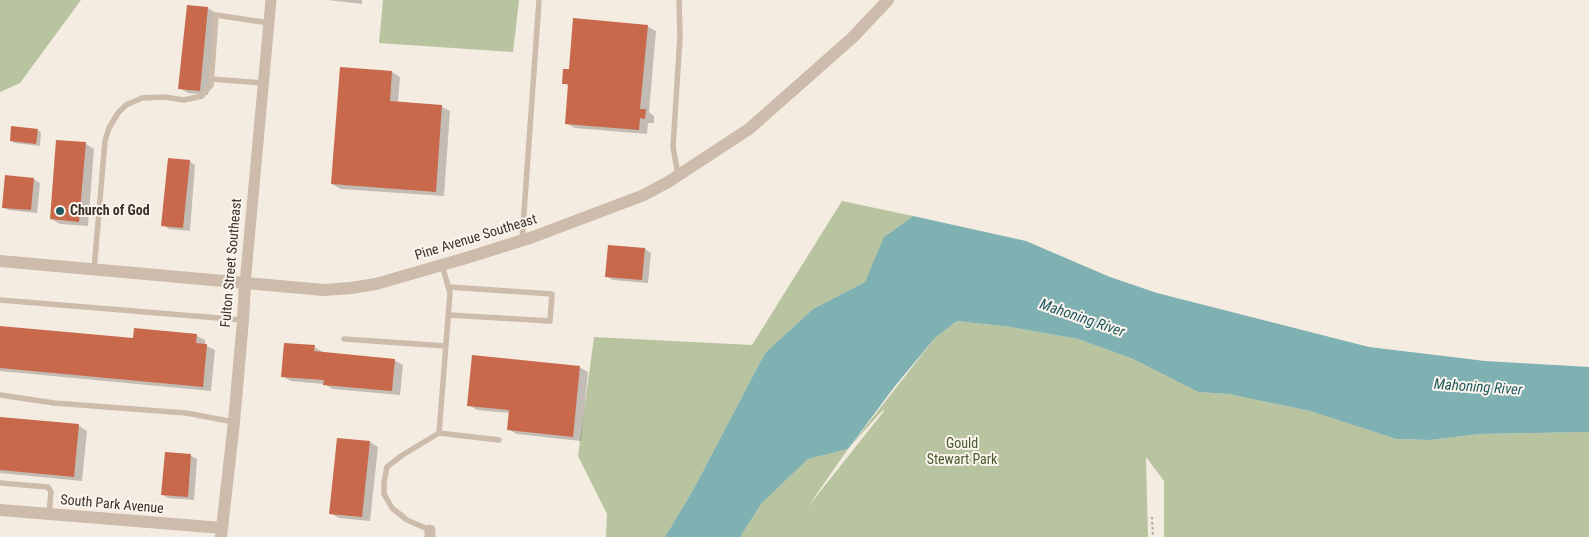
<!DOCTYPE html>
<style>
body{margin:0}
canvas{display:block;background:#f4ebe1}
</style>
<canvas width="1589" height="537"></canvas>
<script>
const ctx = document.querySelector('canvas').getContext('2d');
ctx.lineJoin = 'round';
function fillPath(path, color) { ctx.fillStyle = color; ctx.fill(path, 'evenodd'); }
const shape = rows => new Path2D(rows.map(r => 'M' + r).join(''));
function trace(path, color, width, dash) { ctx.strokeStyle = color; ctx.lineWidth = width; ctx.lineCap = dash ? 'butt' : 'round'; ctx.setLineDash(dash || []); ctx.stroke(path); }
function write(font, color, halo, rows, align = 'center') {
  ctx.font = font + ' "Roboto Condensed",sans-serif'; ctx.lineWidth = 4; ctx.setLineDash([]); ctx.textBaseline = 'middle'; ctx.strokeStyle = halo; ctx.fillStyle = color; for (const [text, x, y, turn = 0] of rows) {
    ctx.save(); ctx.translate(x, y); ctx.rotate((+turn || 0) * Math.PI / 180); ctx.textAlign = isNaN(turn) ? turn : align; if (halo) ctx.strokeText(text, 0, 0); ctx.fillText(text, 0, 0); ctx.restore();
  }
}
fillPath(shape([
 [0,0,81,0,20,83,0,92],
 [383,0,519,0,513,52,379,43],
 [842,201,913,216,888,234,865,282,813,309,765,353,692,492,665,537,606,537,607,514,578,456,594,337,752,345],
 [957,321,1010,327,1078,339,1133,359,1198,392,1228,394,1310,411,1396,439,1431,440,1480,434,1589,432,1589,537,1164,537,1164,481,1146,457,1148,537,740,537,762,503,808,459,848,449,935,338],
 [883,410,884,411,807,508,848,449]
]), '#b8c4a0');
fillPath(shape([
 [913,216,1026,241,1110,277,1157,293,1369,347,1485,361,1589,367,1589,432,1480,434,1431,440,1396,439,1310,411,1228,394,1198,392,1133,359,1078,339,1010,327,957,321,935,338,895,386,848,449,808,459,762,503,740,537,665,537,692,492,765,353,813,309,865,282,884,237]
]), '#7fb0b2');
fillPath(shape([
 [328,0,362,0,362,4],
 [208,8,216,13,208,95,188,93,180,88],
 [647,26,656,31,649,112,654,116,654,123,648,123,647,134,575,128,566,123,569,86,563,83,570,71],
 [392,72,400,77,398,103,442,107,450,111,444,196,341,189,332,184],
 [37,130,41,132,40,146,15,143,11,141],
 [86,144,94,149,88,226,60,224,51,219],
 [189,161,195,165,190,231,169,229,163,225],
 [33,179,40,183,37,213,9,210,3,207],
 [645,249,651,253,648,283,613,280,606,276],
 [0,327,134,340,197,336,205,340,205,345,215,350,211,391,0,371],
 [314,347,323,352,323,353,394,360,403,365,400,395,333,389,324,384,291,381,282,376],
 [579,367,588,372,581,441,517,434,508,429,510,413,477,410,469,405],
 [0,418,79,426,87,431,82,481,0,473],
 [370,442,378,447,370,521,339,518,330,513],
 [166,453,191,456,197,459,194,500,168,498,162,494]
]), '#0003');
fillPath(shape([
 [187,5,208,7,200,91,178,89],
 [573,18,648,25,640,109,646,109,645,119,640,118,639,130,565,124,568,84,562,84,563,69,569,69],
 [340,67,392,71,390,101,442,105,436,192,331,184],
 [11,126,38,129,36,144,10,141],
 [56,140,86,142,79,222,50,219],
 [168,158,190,160,183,228,161,226],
 [5,175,34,178,31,210,2,208],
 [608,245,645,248,642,280,605,277],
 [0,326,133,338,134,328,197,334,196,343,207,344,203,387,0,368],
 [284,343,315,345,314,351,395,359,392,391,323,385,324,380,281,377],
 [472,355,580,366,573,437,507,430,509,410,467,406],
 [0,417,79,424,74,477,0,470],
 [337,438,370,441,362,517,329,514],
 [165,452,191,454,188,497,161,495]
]), '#c8694b');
trace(shape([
 [1152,517,1153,537]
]), '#b9a596', 2, [2.5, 2.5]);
trace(shape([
 [211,79,263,83],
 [678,175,673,147,680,37,679,0],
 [522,241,539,0],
 [94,270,105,141,109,128,118,113,126,105,142,98,164,97,184,100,202,96,211,85,216,15,269,23],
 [449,287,552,294,550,321,449,315],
 [0,300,243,320],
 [344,339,446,346],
 [0,395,54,403,186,413,234,422],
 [439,433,499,440],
 [0,483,48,487,51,492,49,514],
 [430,530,407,520,392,508,384,494,384,482,387,467,401,456,439,433,450,293,442,265]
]), '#cdbbac', 5.5);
trace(shape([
 [245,284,271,0],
 [430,537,430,530]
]), '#cdbbac', 11);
trace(shape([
 [0,261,324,290,351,288,376,284,466,258,533,237,644,195,668,182,749,129,852,38,888,0],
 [0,510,222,528],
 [221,537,234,422,243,320,245,284]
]), '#cdbbac', 12);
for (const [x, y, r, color] of [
 [60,211,5,"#1f5a5e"]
]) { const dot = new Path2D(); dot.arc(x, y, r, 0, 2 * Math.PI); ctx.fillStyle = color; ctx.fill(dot); trace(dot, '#fbf5ee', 2); }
write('bold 14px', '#3b302b', '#fbf5ee', [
 ["Church of God",70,211]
], 'left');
write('14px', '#3b302b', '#fbf5ee', [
 ["Pine Avenue Southeast",476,238,-17],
 ["Fulton Street Southeast",232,263,-85],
 ["South Park Avenue",112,505,5]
]);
write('14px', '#4a5a2e', '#fbf5ee', [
 ["Gould",962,444],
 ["Stewart Park",962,460]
]);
write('italic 15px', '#1f5a5e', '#fbf5ee', [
 ["Mahoning River",1082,319,19],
 ["Mahoning River",1478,388,4]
]);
</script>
